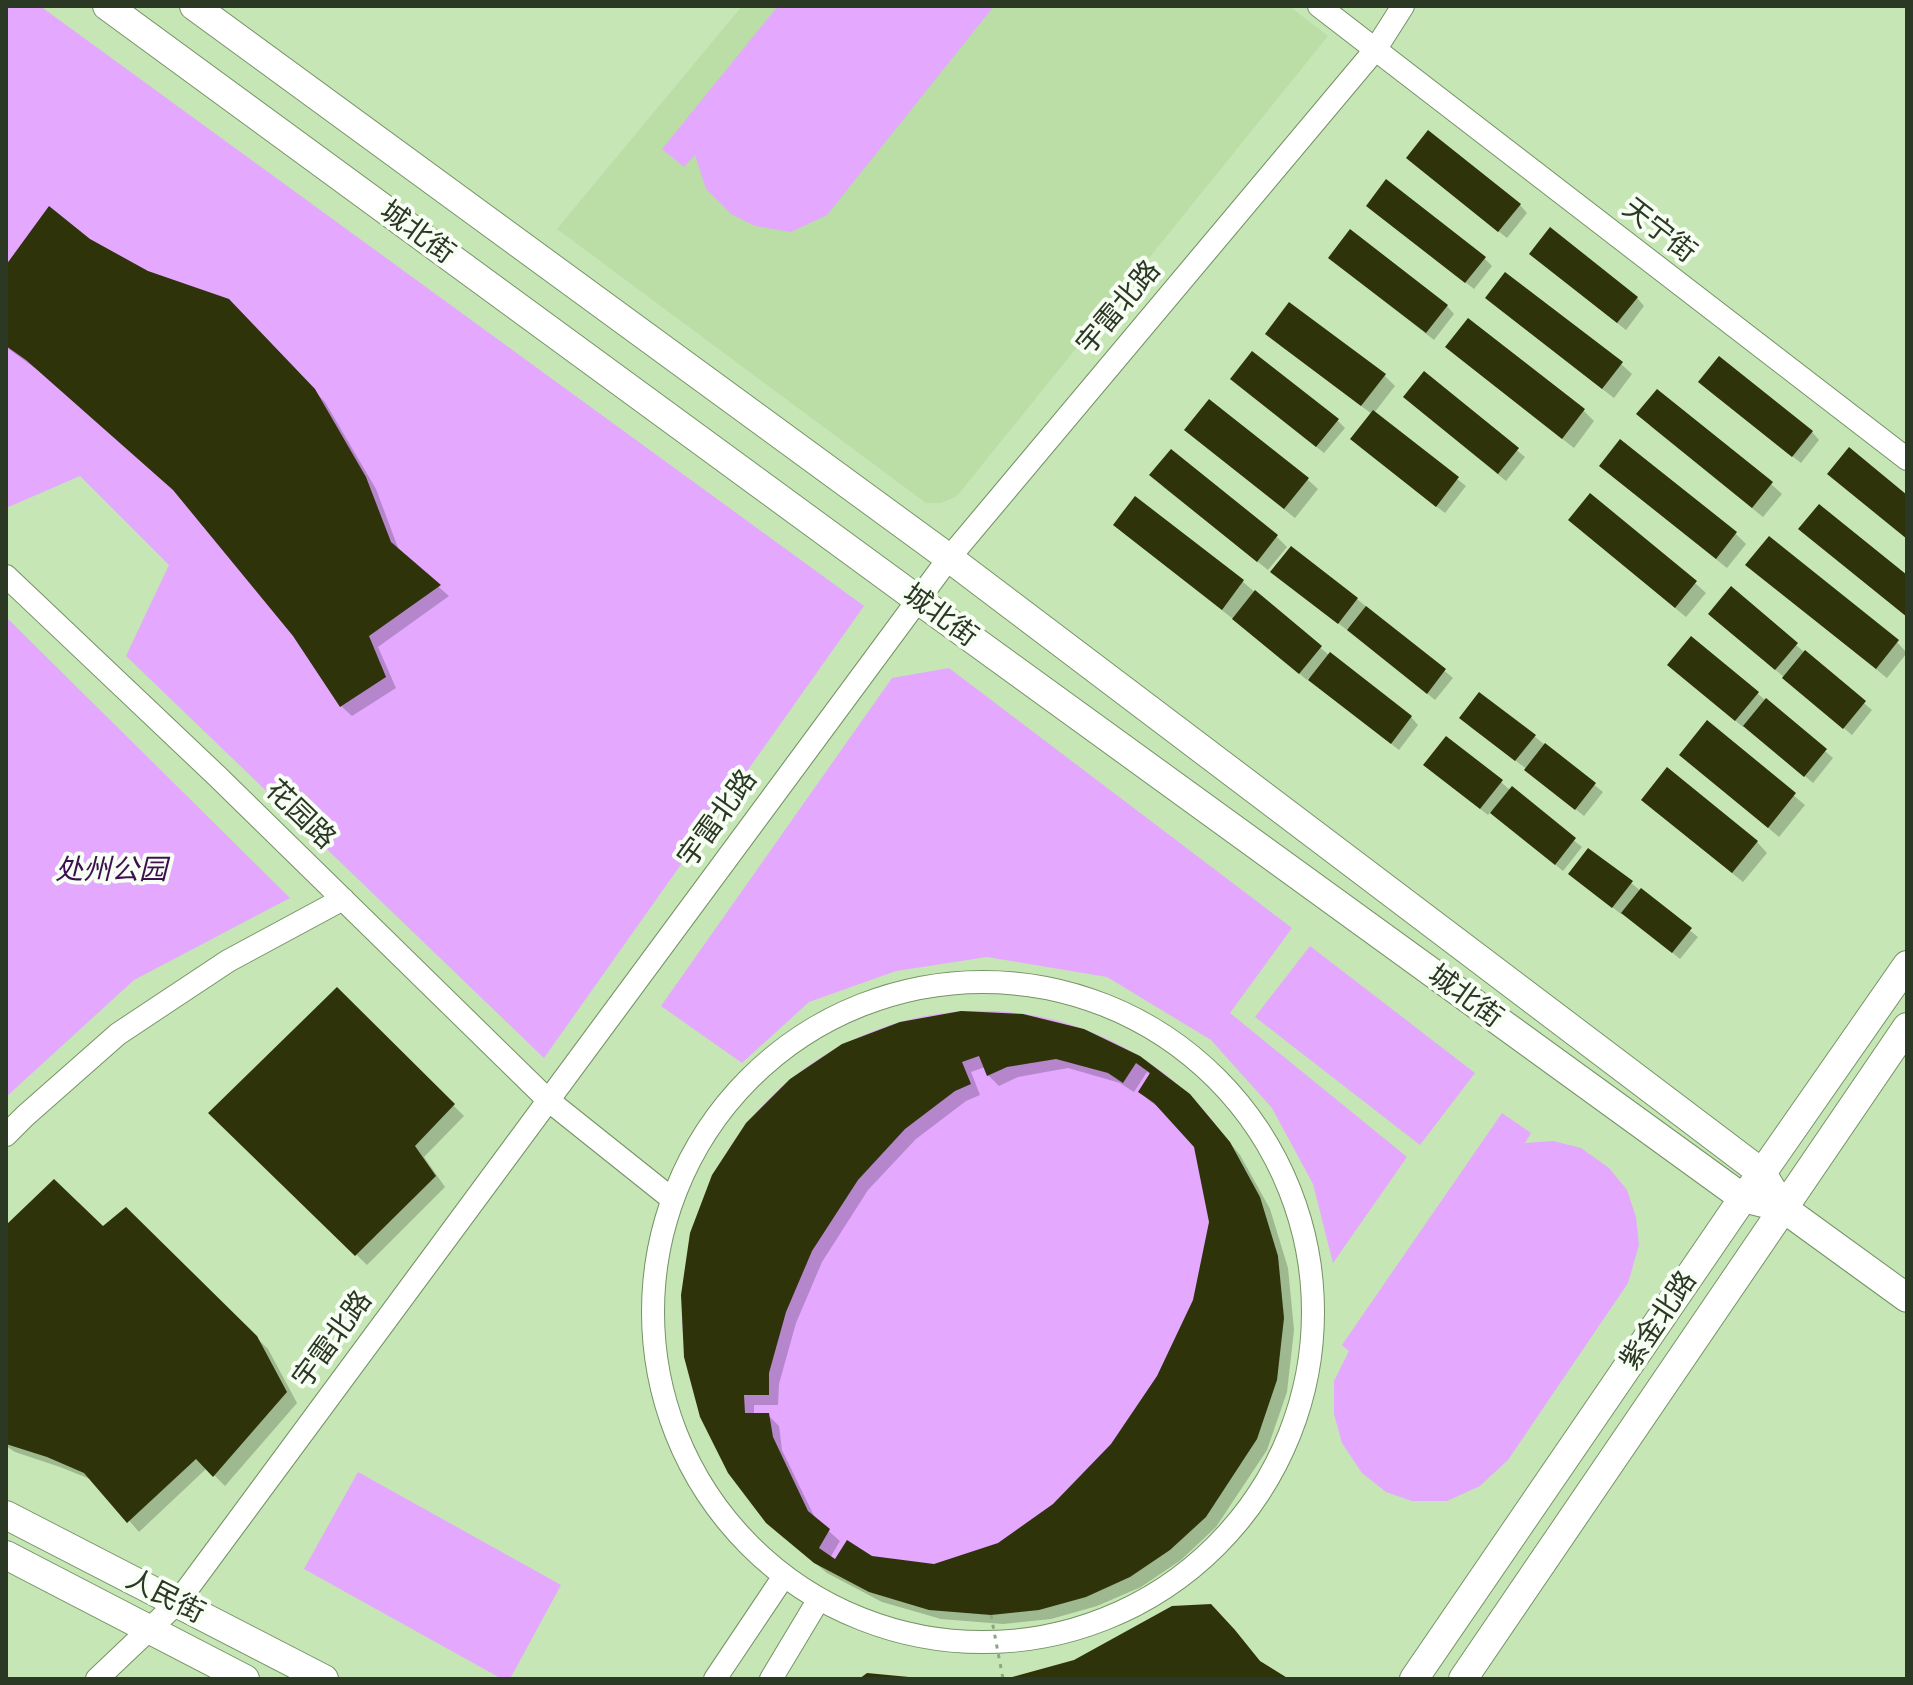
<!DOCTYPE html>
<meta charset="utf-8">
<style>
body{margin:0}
#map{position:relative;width:1913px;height:1685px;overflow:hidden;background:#c6e6b5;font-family:"Zilla Slab",serif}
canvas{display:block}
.frame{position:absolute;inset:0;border:8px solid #2b3824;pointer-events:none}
</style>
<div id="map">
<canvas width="1913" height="1685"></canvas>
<div class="frame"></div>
</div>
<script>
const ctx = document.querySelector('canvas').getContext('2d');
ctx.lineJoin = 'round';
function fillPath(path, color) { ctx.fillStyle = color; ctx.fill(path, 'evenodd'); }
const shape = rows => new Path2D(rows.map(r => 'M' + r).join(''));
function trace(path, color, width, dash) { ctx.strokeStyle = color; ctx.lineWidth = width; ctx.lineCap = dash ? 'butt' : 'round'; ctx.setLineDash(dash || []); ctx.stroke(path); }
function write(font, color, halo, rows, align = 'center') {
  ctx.font = font + ' "Zilla Slab","Noto Sans SC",serif'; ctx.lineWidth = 8; ctx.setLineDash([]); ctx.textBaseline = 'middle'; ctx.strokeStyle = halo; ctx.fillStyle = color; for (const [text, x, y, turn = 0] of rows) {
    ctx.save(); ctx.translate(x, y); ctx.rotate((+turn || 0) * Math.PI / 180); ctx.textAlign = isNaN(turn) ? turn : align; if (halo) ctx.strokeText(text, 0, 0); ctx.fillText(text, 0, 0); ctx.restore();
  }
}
fillPath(shape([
 [742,6,1289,6,1328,36,957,496,941,503,926,503,557,229]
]), '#badea6');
fillPath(shape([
 [6,6,40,6,864,606,544,1058,126,656,169,565,80,476,6,508],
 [778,6,994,6,827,215,791,232,755,226,731,214,706,189,695,155,684,167,662,149],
 [6,617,290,898,134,980,6,1097],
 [949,668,1292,928,1230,1013,1407,1157,1333,1263,1313,1184,1272,1108,1211,1040,1107,977,987,957,896,971,809,1002,742,1063,661,1006,892,678],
 [1310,946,1475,1073,1420,1145,1255,1017],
 '682 1310a299 299 0 1 1 598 0a299 299 0 1 1-598 0Z',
 [1502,1113,1531,1133,1525,1143,1553,1141,1581,1148,1609,1168,1627,1190,1636,1217,1639,1245,1628,1283,1508,1460,1480,1486,1447,1501,1412,1501,1386,1492,1362,1473,1342,1443,1334,1414,1334,1381,1349,1351,1342,1345],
 [358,1472,561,1585,510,1679,502,1679,304,1569]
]), '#e4a8ff');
fillPath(shape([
 [1416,166,1520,205,1527,213,1507,238],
 [1376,213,1484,258,1492,266,1474,289],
 [89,240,147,273,228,301,325,402,376,489,400,553,449,596,378,647,396,688,352,716,341,706,295,634,179,493,39,371,6,347,6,268],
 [1539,261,1637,298,1644,306,1626,330],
 [1338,265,1447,306,1454,314,1434,340],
 [1487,298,1621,364,1632,374,1614,398,1498,308],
 [1469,320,1584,411,1594,421,1574,448,1458,357],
 [1278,344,1384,375,1395,386,1374,413,1466,486,1445,513,1360,447,1372,414],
 [1425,374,1525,457,1506,481,1413,405],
 [1232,379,1337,420,1345,428,1324,453],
 [1708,390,1812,432,1819,440,1801,463],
 [1649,425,1771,484,1782,494,1763,517],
 [1186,430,1307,479,1318,489,1295,518,1197,440],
 [1612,476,1736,534,1746,544,1727,568],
 [1162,486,1277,537,1287,547,1268,570],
 [1136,498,1243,582,1330,656,1411,717,1418,725,1399,750,1319,688,1309,678,1307,680,1242,626,1126,535,1115,525],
 [1581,530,1695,583,1706,593,1686,617],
 [1759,575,1897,642,1907,653,1887,678],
 [1281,579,1357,599,1453,678,1435,700,1348,628,1347,630],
 [1718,621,1796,645,1872,710,1852,735],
 [1677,672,1757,693,1833,758,1813,783,1745,725,1743,727],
 [1707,723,1805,805,1779,837,1681,755],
 [1469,726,1534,736,1603,792,1584,816,1524,767],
 [1433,772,1501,782,1511,791,1582,847,1563,871,1491,811,1488,815],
 [1654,810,1757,842,1767,853,1743,882],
 [1570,874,1631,883,1698,937,1680,959,1623,912,1621,914],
 [337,990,464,1116,424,1157,445,1187,367,1265,211,1113],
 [843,1046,1139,1058,1200,1107,1240,1155,1270,1209,1288,1268,1294,1330,1287,1392,1267,1450,1216,1527,1181,1560,1141,1587,1097,1606,1051,1619,1003,1624,941,1619,882,1602,827,1573,779,1533,701,1417],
 [985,1067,988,1075,999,1086,1018,1077,1068,1068,1120,1083,1134,1092,1147,1072,1151,1075,1140,1092,1151,1102,1164,1111,1196,1146,1211,1222,1195,1301,1159,1377,1112,1445,1054,1505,999,1545,934,1566,872,1558,835,1562,830,1558,840,1541,816,1520,782,1450,779,1426,768,1415,754,1415,754,1405,778,1405,779,1384,796,1323,822,1262,868,1190,916,1139,966,1101,980,1095,971,1072],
 [126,1209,268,1349,297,1403,225,1486,207,1468,139,1532,95,1481,60,1467,15,1452,6,1446,6,1228,103,1229]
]), '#0003');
fillPath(shape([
 [1428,130,1521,204,1498,232,1406,158],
 [1386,179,1486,257,1465,283,1366,206],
 [49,206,90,239,148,271,229,299,315,389,366,477,391,542,441,585,369,636,386,677,340,707,293,636,173,490,26,360,6,346,6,265],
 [1550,227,1638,297,1617,323,1529,254],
 [1350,229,1448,305,1426,333,1328,258],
 [1505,272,1623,362,1602,389,1485,298],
 [1289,302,1386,374,1361,406,1265,334],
 [1468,318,1585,409,1562,439,1445,347],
 [1252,351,1339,419,1316,447,1230,379],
 [1719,356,1813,431,1792,457,1698,382],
 [1424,371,1519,448,1498,474,1403,397],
 [1657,389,1773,482,1752,508,1636,414],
 [1209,399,1309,478,1284,509,1184,430],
 [1373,410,1459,477,1436,507,1350,439],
 [1620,439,1737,532,1716,559,1599,466],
 [1849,447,1907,495,1907,539,1827,474],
 [1171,449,1278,535,1257,562,1149,475],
 [1590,493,1697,581,1675,608,1568,520],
 [1135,496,1244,580,1222,610,1113,525],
 [1819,504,1907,575,1907,617,1798,529],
 [1769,536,1899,640,1876,669,1745,565],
 [1291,546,1358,598,1338,624,1270,572],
 [1731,586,1798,643,1775,670,1708,614],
 [1255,590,1322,646,1299,674,1232,619],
 [1366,606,1446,669,1427,694,1347,630],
 [1691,636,1759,692,1735,721,1667,665],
 [1805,650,1866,701,1843,729,1782,678],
 [1330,652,1412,716,1391,744,1308,680],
 [1479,692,1536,735,1515,761,1459,718],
 [1766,698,1827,749,1804,777,1743,726],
 [1707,720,1796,793,1768,828,1679,755],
 [1446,736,1503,780,1480,809,1423,765],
 [1545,743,1596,783,1575,810,1524,770],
 [1667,767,1758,841,1732,873,1641,800],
 [1512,786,1576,838,1555,865,1490,813],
 [1588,848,1633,881,1612,908,1568,874],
 [1641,888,1692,928,1672,953,1621,913],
 [337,987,455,1104,415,1146,436,1176,355,1256,208,1113],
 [961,1011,1023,1014,1084,1029,1140,1056,1190,1094,1230,1142,1260,1197,1278,1256,1284,1318,1277,1380,1257,1439,1206,1517,1170,1550,1130,1577,1086,1597,1039,1610,991,1615,929,1610,869,1592,814,1563,766,1523,728,1473,700,1417,684,1357,681,1295,690,1233,712,1175,746,1123,790,1079,842,1044,900,1022],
 [979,1056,987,1076,1007,1067,1056,1059,1108,1073,1123,1083,1136,1063,1150,1073,1138,1092,1154,1103,1194,1147,1209,1222,1193,1300,1157,1376,1111,1444,1053,1504,998,1543,934,1564,872,1556,847,1540,835,1559,819,1548,830,1529,808,1511,773,1437,769,1413,745,1413,744,1395,769,1395,769,1373,786,1312,812,1251,858,1180,905,1129,955,1091,971,1084,962,1062],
 [54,1179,103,1226,126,1207,257,1336,287,1392,213,1477,196,1459,127,1523,84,1473,47,1457,6,1444,6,1225],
 [1211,1604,1235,1630,1260,1661,1289,1679,1005,1679,1074,1660,1172,1606],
 [867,1673,909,1677,909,1679,859,1679]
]), '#2f330a');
const minor = shape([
 [1319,6,1907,459],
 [6,576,217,776,548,1100,672,1199],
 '653 1312a330 330 0 1 1 660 0a330 330 0 1 1-660 0Z',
 [6,1135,25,1116,118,1034,228,961,343,899],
 [97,1679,177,1603,949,558,1375,50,1403,6],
 [715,1679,784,1576],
 [771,1679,819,1599]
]);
const major = shape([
 [107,6,917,599,1743,1198,1783,1208,1907,1298],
 [194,6,949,558,1762,1173,1783,1208],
 [6,1515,324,1679],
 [6,1555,245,1679],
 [1414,1679,1743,1198,1762,1173,1907,965],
 [1463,1679,1907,1027]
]);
trace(minor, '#759365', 24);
trace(major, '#759365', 30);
trace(minor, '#fff', 22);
trace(major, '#fff', 28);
trace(shape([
 [991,1615,1003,1679]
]), '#8da680', 3, [4, 6]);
write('28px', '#2b3824', '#f7fef4', [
 ["天宁街",1659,231,38],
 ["城北街",417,233,36],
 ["宇雷北路",1119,308,-50],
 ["城北街",940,616,36],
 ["花园路",300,815,44],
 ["宇雷北路",718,819,-54],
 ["城北街",1465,997,36],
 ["紫金北路",1659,1321,-56],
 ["宇雷北路",333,1340,-54],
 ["人民街",165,1597,27]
]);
write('italic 28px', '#3d0f4f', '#f7fef4', [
 ["处州公园",111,871]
]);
</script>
